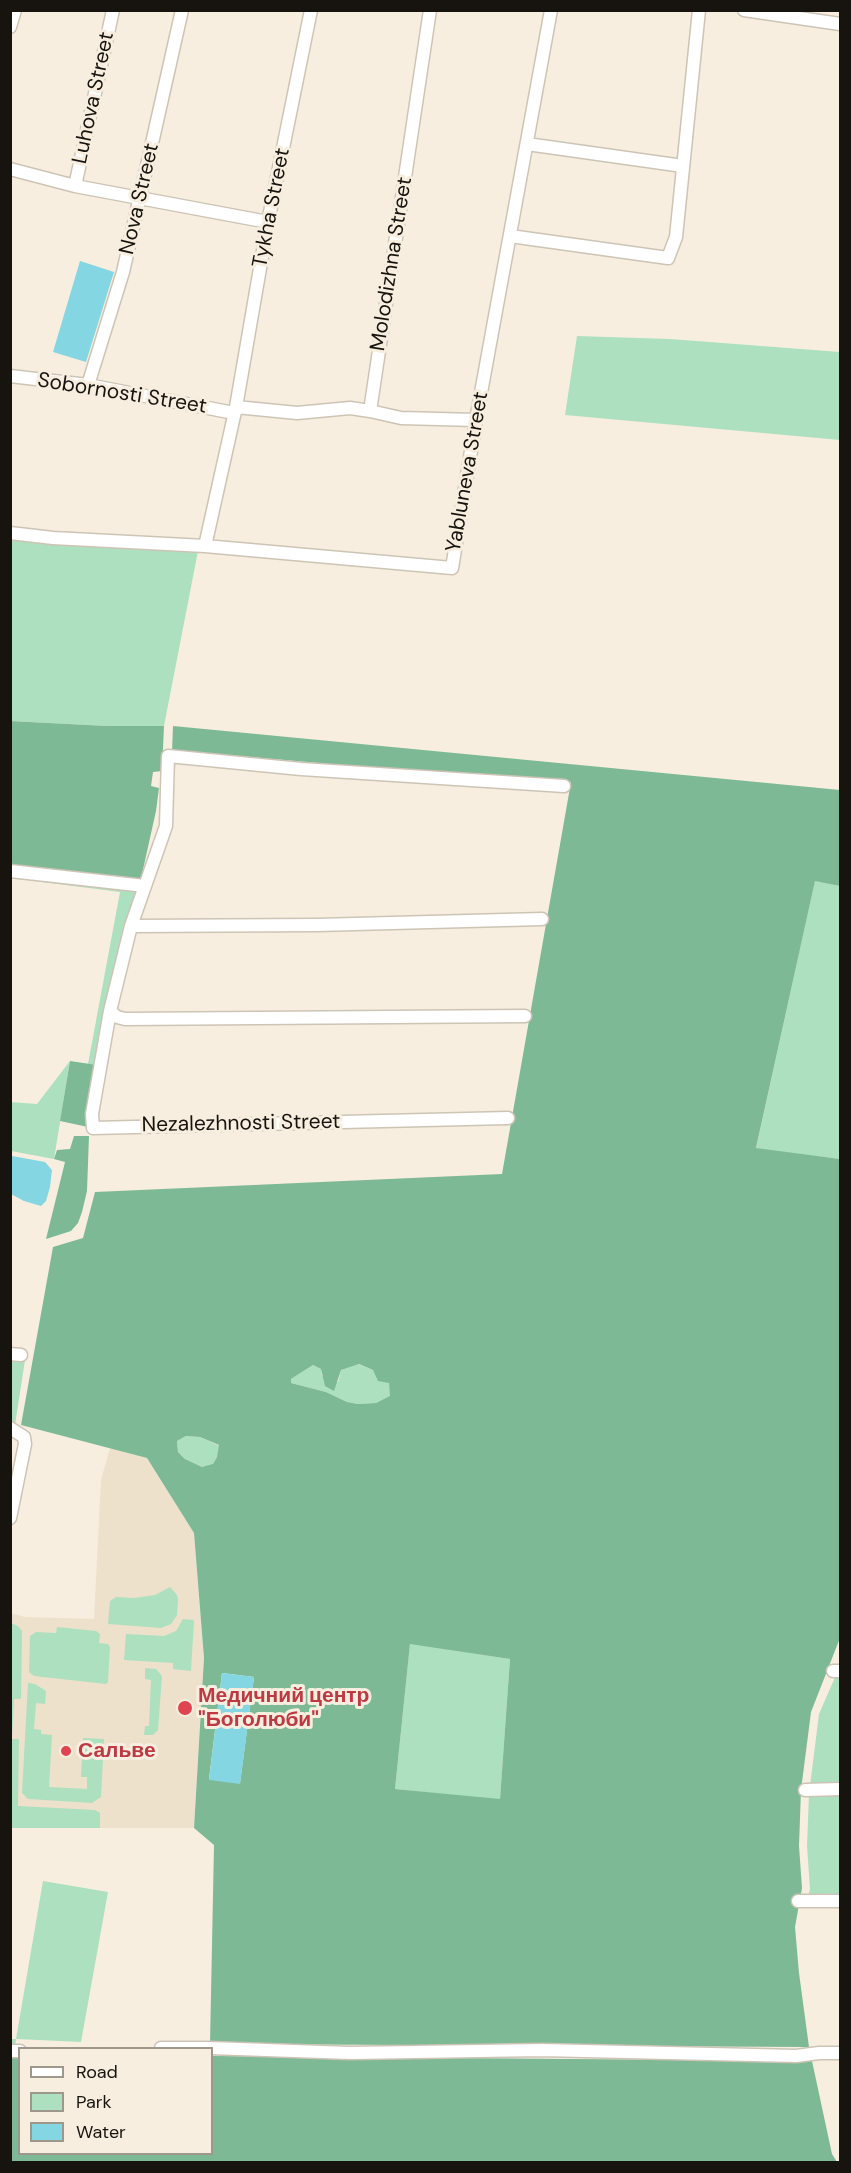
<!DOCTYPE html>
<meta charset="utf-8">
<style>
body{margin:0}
#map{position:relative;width:851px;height:2173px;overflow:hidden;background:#f7eedf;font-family:"DM Sans",sans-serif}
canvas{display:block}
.frame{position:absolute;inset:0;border:12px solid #17140f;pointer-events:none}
.legend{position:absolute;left:18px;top:2047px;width:195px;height:108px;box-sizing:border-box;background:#f7eedf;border:2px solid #9d978c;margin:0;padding:8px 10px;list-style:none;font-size:18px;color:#17140f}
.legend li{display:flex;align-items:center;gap:12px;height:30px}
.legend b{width:30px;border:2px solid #9d978c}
</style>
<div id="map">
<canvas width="851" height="2173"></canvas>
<div class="frame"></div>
<ul class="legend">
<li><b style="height:8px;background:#fff"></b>Road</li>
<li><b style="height:16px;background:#ade0bf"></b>Park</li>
<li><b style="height:16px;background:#83d6e2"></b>Water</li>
</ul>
</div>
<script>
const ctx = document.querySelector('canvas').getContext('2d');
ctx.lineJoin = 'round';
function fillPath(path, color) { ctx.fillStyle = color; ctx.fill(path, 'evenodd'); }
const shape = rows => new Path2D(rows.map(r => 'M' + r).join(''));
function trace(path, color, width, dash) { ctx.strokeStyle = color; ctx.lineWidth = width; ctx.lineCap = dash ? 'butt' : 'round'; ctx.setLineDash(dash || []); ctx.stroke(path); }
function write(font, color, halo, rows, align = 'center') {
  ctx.font = font + ' "DM Sans",sans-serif'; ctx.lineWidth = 6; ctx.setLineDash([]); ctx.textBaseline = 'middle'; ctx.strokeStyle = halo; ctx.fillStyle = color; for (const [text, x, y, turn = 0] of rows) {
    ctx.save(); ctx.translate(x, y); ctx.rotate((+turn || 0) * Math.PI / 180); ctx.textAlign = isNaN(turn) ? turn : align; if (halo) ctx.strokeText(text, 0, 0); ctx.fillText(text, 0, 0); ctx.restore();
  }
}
fillPath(shape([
 [110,1448,147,1458,194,1533,204,1658,194,1828,11,1828,10,1613,25,1617,94,1619,101,1480]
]), '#ede1cb');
fillPath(shape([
 [577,336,670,339,840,352,840,440,565,415],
 [10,536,198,551,164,726,107,726,11,721],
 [11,874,131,888,137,895,97,1065,88,1064,120,892,11,878],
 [815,880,840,886,840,1159,756,1149],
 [70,1061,54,1159,11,1151,10,1102,37,1104],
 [11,1358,25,1360,15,1425,11,1425],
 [358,1364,373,1370,389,1383,391,1397,376,1403,358,1404,347,1402,326,1392,291,1383,291,1379,313,1365,321,1369,322,1376,338,1382,341,1370],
 [186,1436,200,1437,220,1446,217,1457,213,1465,202,1467,185,1459,178,1452,177,1441],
 [170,1587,177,1595,178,1600,177,1615,171,1624,161,1628,108,1624,110,1601,116,1597,134,1598,155,1595],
 [183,1619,194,1620,191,1671,173,1669,173,1663,124,1660,126,1634,164,1636,176,1631],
 [11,1623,18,1626,22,1631,21,1699,14,1699,12,1739,19,1739,18,1806,95,1810,100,1813,100,1828,11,1828],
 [57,1627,96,1631,100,1634,99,1643,108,1644,110,1647,108,1682,106,1684,34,1676,29,1672,30,1636,36,1632,56,1633],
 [410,1643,510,1659,500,1800,395,1789],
 [145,1668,156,1669,162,1676,158,1730,153,1735,144,1735,145,1726,149,1726,151,1680,145,1679],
 [836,1675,840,1675,840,1785,810,1786,819,1714],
 [28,1683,35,1684,46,1691,45,1704,36,1703,34,1729,41,1730,41,1734,52,1735,49,1787,87,1789,87,1777,81,1777,83,1738,104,1739,101,1797,92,1803,28,1799,22,1793],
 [840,1793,840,1897,808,1897,810,1889,807,1846,809,1794],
 [43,1881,108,1892,81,2042,16,2039,15,2048,11,2048,10,2039,16,2039]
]), '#ade0bf');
fillPath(shape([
 [10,721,107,726,164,726,162,771,153,772,151,786,159,788,156,811,140,883,11,868],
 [173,726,840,790,840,886,815,881,756,1148,840,1159,840,1638,811,1712,801,1790,799,1846,802,1888,795,1927,799,1973,809,2047,210,2044,214,1845,194,1828,204,1658,194,1533,147,1458,21,1425,53,1247,83,1238,95,1192,502,1174,571,782,465,776,228,755,172,752],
 [359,1364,373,1370,378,1381,389,1383,390,1396,376,1403,358,1404,347,1402,326,1392,291,1383,291,1379,313,1365,321,1369,325,1386,334,1391,341,1370],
 [186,1436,200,1437,219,1445,217,1457,213,1464,202,1467,185,1459,178,1452,177,1441],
 [410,1644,510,1659,500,1799,395,1789],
 [222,1673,254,1677,240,1783,209,1779],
 [70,1061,97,1065,88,1127,60,1121],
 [74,1136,89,1136,87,1191,82,1212,78,1223,71,1231,46,1239,65,1162,54,1159,57,1150,70,1149],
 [10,2055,19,2055,20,2154,212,2154,212,2056,812,2061,832,2154,837,2162,11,2162]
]), '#7db995');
fillPath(shape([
 [80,261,114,272,86,362,53,352],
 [12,1156,45,1162,52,1170,50,1187,46,1201,41,1206,24,1201,11,1194,10,1157],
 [222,1673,254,1677,240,1784,209,1780]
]), '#83d6e2');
const minor = shape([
 [430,10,370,411,401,418,476,420],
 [744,10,840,24],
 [10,27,15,10],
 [527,144,683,166],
 [10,169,75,186,268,222],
 [75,186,113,10],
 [510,236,668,258,676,237,699,10],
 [10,376,88,385,234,413],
 [88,385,123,272,182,10],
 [236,407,297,413,350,408,370,411],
 [10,533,53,538,205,546,452,568,476,420,551,10],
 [205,546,236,407,268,222,311,10],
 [10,871,145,886,166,826,168,756,301,769,564,786],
 [145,886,131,926,110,1011,92,1114,93,1128,508,1118],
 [131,926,317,925,542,919],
 [110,1011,117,1017,125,1019,525,1016],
 [10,1354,21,1355],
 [10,1428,24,1437,25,1444,10,1518],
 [833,1671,840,1671],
 [805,1790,840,1789],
 [798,1901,840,1901],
 [161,2048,210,2048,350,2053,542,2050,796,2056,819,2053,840,2053],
 [10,2051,20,2051]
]);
trace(minor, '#cdc4b6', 15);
trace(minor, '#fff', 12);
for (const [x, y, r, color] of [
 [185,1708,8,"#e0444e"],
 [66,1751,6,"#e0444e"]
]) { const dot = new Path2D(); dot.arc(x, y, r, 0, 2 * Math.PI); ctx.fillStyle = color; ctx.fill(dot); trace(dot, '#f7eedf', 2); }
write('21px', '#17140f', '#f7eedf', [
 ["Luhova Street",94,98,-78],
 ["Nova Street",140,199,-77],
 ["Tykha Street",272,208,-79],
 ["Molodizhna Street",392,264,-81],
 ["Sobornosti Street",122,394,9],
 ["Yabluneva Street",468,472,-80],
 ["Nezalezhnosti Street",241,1124,-1]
]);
write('bold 21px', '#be3a42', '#f7eedf', [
 ["Медичний центр",198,1696],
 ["\"Боголюби\"",198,1720],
 ["Сальве",78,1751]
], 'left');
</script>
